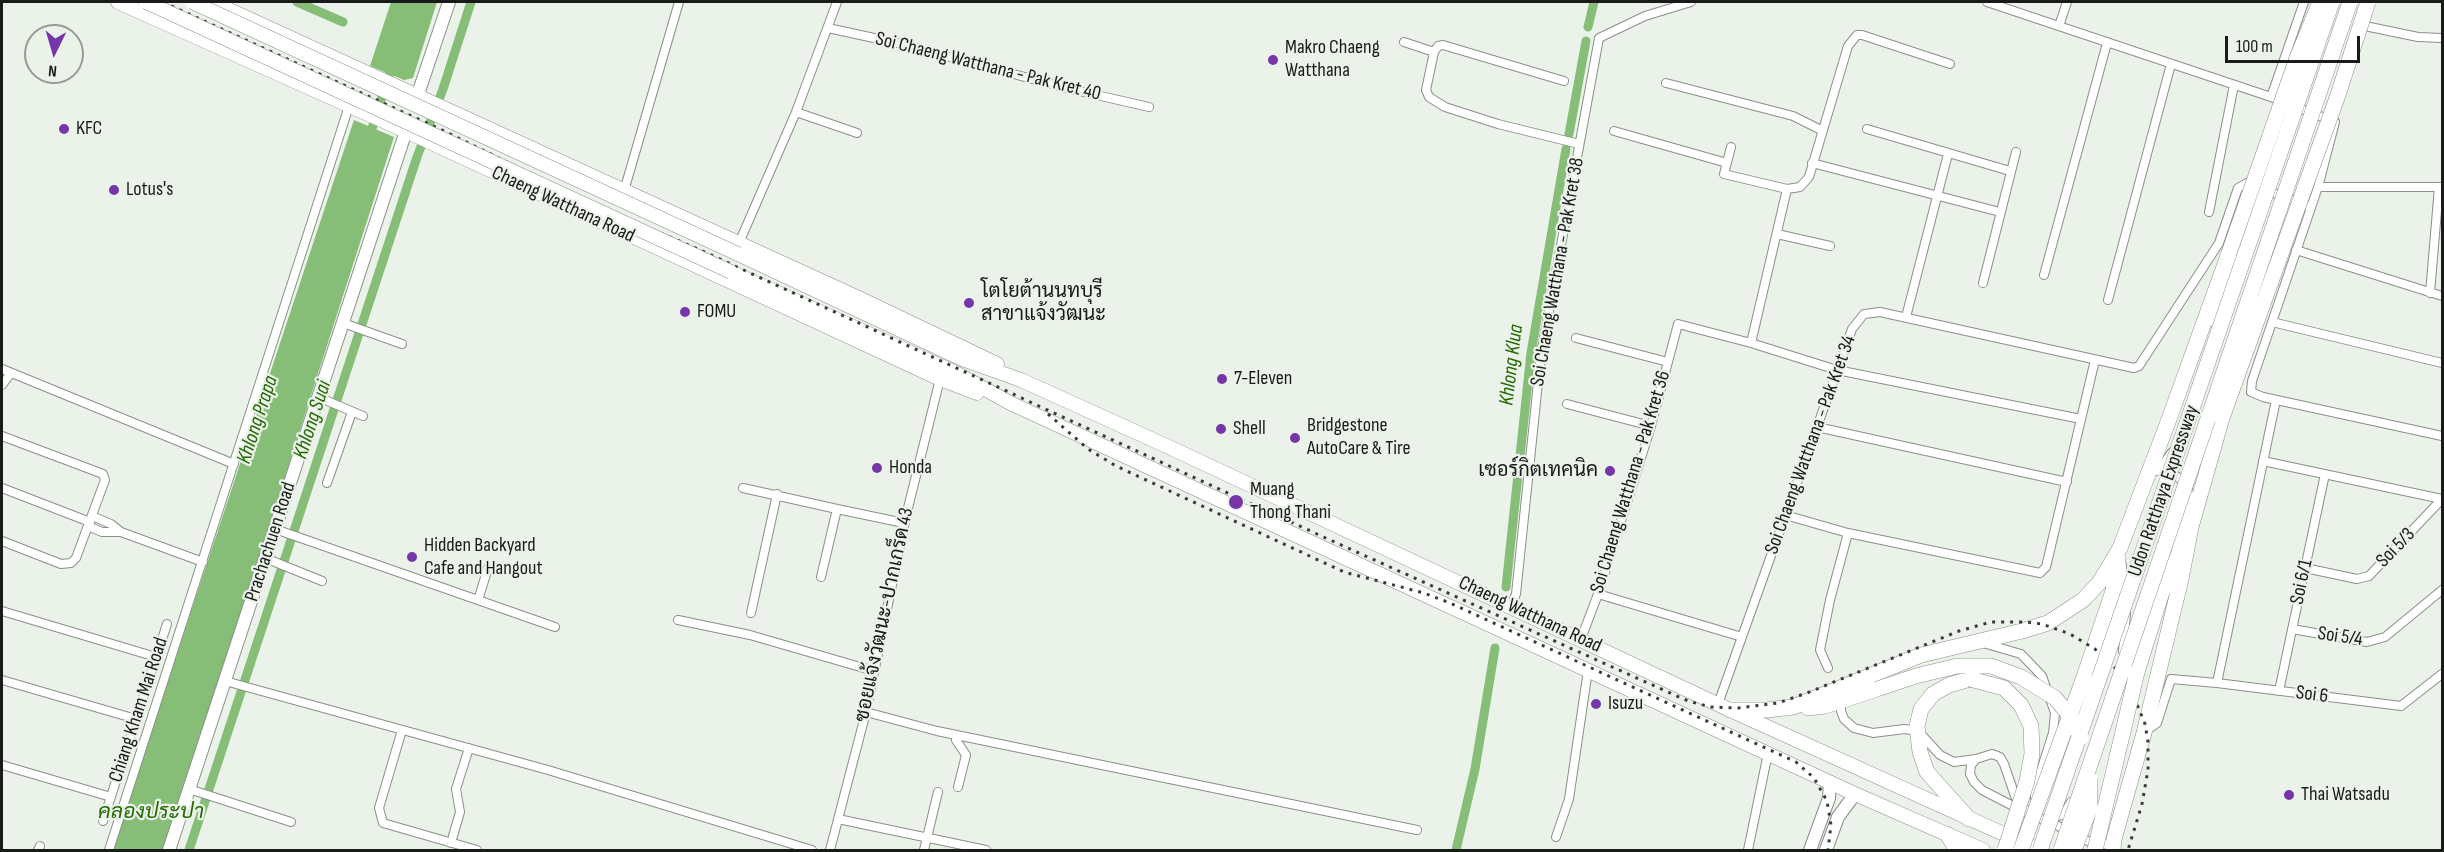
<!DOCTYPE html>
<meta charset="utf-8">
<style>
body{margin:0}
#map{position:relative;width:2444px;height:852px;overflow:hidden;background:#ebf2e9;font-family:"Sofia Sans Condensed",sans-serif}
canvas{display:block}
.frame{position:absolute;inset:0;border:3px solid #181b18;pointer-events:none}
.north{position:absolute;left:24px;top:24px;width:60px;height:60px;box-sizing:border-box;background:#ebf2e9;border:2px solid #979c95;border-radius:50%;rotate:185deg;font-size:16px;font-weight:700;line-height:24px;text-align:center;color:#181b18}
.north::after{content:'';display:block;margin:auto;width:21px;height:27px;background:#7635a9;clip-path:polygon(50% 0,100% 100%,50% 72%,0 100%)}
.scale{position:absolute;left:2225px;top:36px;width:135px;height:27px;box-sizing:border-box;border:3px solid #181b18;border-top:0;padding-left:8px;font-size:18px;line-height:21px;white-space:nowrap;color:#181b18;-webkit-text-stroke:4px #ebf2e9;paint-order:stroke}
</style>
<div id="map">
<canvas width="2444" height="852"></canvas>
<div class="frame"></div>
<div class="north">N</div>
<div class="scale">100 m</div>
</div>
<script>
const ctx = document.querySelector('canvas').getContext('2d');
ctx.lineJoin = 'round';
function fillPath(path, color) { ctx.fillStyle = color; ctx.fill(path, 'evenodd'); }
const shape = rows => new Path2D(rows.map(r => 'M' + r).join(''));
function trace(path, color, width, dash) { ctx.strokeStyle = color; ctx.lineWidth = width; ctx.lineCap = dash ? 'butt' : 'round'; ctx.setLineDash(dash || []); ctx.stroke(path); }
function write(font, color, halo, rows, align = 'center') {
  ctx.font = font + ' "Sofia Sans Condensed",Sarabun,sans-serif'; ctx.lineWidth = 4.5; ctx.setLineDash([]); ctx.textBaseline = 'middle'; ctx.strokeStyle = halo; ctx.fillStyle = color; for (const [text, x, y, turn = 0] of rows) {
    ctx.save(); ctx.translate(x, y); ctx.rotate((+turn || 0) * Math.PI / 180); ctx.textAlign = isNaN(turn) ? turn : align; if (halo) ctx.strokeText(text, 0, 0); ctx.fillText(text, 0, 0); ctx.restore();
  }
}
fillPath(shape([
 [391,2,437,2,413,78,404,80,370,66],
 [354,120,394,137,165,850,112,850]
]), '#86bd77');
trace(shape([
 [297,2,343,22],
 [1588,27,1594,2],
 [1569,134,1586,41],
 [369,138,393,62],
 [1506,587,1531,353,1566,149],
 [189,850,417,157,443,89,471,2],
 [1456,850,1475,769,1495,648]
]), '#86bd77', 9);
const street = shape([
 [1987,2,2271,97,2335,122,2318,187,2252,381,2251,392,2263,397,2442,436],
 [2059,26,2067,2],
 [828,28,897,43,1066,88,1149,107],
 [2357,28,2365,26,2418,37,2442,38],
 [1404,42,1434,52],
 [1564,81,1443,45,1438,46,1434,52,1426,90,1429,97,1445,107,1498,124,1579,144],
 [1666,83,1793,116,1821,130],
 [2271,97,2304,2],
 [796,112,857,133],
 [1867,129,2010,171],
 [1614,131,1727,163],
 [1731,147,1724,174,1787,189,1800,187,1809,177,1848,46,1857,35,1862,35,1950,64],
 [1812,163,2000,212],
 [2318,187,2442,187],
 [624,191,679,2],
 [2209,212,2234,85],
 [1777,234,1830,246],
 [739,243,796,112,837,2],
 [2296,250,2442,296],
 [2044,275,2107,43],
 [1983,283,2016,152],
 [2430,293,2439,187],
 [2108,300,2171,64],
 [1906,317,1948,154],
 [2272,322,2442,363],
 [343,323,402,344],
 [2214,323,2236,255],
 [1576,338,1668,362],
 [1751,343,1787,189],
 [2,369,234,464],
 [2,385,11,373],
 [318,397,363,416],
 [1567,404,1651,426],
 [1817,427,2067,482],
 [2,436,103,474,105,480,76,558,71,563,61,564,2,541],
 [2263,461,2442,499],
 [2158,471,2172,452],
 [2168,472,2178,477,2188,488,2189,494,2189,504,2176,549],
 [327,483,352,412],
 [2,488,90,522],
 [743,488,837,509],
 [1785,515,1848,533,2040,573,2046,567,2095,360],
 [92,516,111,524,121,532,203,562],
 [88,526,102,532,121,532],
 [275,529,555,627],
 [265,558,322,581],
 [2122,565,2124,594],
 [2305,568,2357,579,2369,576,2442,499],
 [821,577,837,509,904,523],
 [1598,594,1742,637],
 [478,600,488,568],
 [1511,606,1516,594,1541,354,1599,38,1645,16,1691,2],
 [2,611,156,657],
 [751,613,777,494],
 [678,620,750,635,874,671],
 [2292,629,2367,642,2385,637,2442,590],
 [1581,639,1598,594,1651,426,1678,324,1751,343,1837,370,2081,419],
 [1983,643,2021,654,2042,676,2055,713,2053,733,2035,789,2035,798],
 [2123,651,2126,613],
 [1828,668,1820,650,1830,600,1848,533],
 [2,680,136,719],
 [225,681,548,770,812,850],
 [2217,683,2276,400],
 [2279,691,2325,474],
 [1841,702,1841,711,1844,719,1854,728,1873,733,1904,729,1918,731,1940,755,1954,762,1976,759],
 [1718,704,1852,329,1864,314,1880,312,2134,368,2139,366,2219,243,2238,188,2247,183,2311,207],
 [866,712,937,731,1417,830],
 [402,730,379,808,383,823,477,850],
 [2146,731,2157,723,2171,679,2217,683,2401,706,2442,674],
 [956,735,956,740,966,755,958,787],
 [2,765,111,797],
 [189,789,291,822],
 [2029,814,2015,796,2004,764,2000,757,1992,754,1976,759,1971,765,1970,774,1974,782,1982,790,2011,805,2029,814,2056,825,2090,842,2100,845,2108,844,2114,839],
 [2050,817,2063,815,2071,802],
 [838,819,986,850],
 [103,821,167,624],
 [1556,837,1569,799,1588,670],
 [451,843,460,812,456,789,469,748],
 [38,850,40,846],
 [109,850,349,106],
 [830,850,866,712,906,516,940,379],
 [924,850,938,792],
 [1748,850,1768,753]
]);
const secondary = shape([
 [417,97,449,2],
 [169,850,406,131],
 [1810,850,1829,798,1830,782],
 [1826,850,1838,817,1855,794]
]);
const primary = shape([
 [118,2,406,131,940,379,977,393],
 [212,2,861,299,997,364],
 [738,254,962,359,1021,380,1171,448,1730,710,2039,850],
 [731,272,956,373,1010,403,1855,794,1983,850]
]);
const highway = shape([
 [2137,672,2162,592,2182,546],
 [2084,677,2113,591,2118,559],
 [1808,708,1825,706,1877,689],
 [1730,710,1767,710,1793,707,1921,655,2022,631,2048,623,2083,600,2099,583,2120,548,2168,422,2229,253],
 [1969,819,1927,772,1920,752,1917,726,1921,709,1933,694,1949,685,1970,679],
 [1947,834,1957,850],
 [2113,850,2114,839,2144,733,2181,579,2191,527,2222,418]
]);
trace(street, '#899087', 10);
trace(secondary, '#899087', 14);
trace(primary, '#899087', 15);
trace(highway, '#899087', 16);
trace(street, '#fff', 8);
trace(secondary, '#fff', 12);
trace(primary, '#fff', 14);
trace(highway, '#fff', 15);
trace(shape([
 [163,2,440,129,592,204,698,249,1330,540,1688,701,1711,707,1738,708,1778,703,1807,693,1959,631,1991,622,2026,622,2042,624,2070,634,2095,649,2116,669,2134,697,2145,724,2148,742,2148,770,2142,804,2128,850],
 [1048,414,1088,449,1116,466,1344,572,1424,593,1450,603,1796,762,1814,778,1827,801,1831,825,1828,850]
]), '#393d39', 3, [3, 6]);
const primaryBridge = shape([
 [146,2,731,272],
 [192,2,738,254]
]);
const highwayBridge = shape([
 [2229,253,2297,58,2320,2],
 [2222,418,2338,95,2368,2],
 [1970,679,2004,688,2021,705,2031,726,2032,754,2027,781,2005,850],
 [1877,689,1916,676,1957,666,1991,666,2021,677,2055,698,2071,717,2081,738],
 [2021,850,2084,677],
 [2040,850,2332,2],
 [2061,850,2350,2],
 [2074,850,2090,808,2090,779],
 [2095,850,2137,672]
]);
trace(primaryBridge, '#899087', 15, []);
trace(highwayBridge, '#899087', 16, []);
trace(primaryBridge, '#fff', 14);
trace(highwayBridge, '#fff', 15);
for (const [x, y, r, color] of [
 [1273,60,6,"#7635a9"],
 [64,129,6,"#7635a9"],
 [114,190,6,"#7635a9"],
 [969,303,6,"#7635a9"],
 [685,312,6,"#7635a9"],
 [1222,379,6,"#7635a9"],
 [1221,429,6,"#7635a9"],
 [1295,438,6,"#7635a9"],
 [877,468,6,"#7635a9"],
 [1610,471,6,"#7635a9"],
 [1236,502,8,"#7635a9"],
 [412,557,6,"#7635a9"],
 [1596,704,6,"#7635a9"],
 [2289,795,6,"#7635a9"]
]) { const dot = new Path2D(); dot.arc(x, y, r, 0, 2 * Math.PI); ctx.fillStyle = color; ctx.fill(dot); trace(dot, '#ebf2e9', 2); }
write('20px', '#181b18', '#ebf2e9', [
 ["Makro Chaeng",1285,48],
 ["Watthana",1285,71],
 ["KFC",76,129],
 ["Lotus's",126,190],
 ["โตโยต้านนทบุรี",981,292],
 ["สาขาแจ้งวัฒนะ",981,315],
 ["FOMU",697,312],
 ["7-Eleven",1234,379],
 ["Bridgestone",1307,426],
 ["AutoCare & Tire",1307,449],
 ["Shell",1233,429],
 ["Honda",889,468],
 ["เซอร์กิตเทคนิค",1598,471,"right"],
 ["Muang",1250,490],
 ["Thong Thani",1250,513],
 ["Hidden Backyard",424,546],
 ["Cafe and Hangout",424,569],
 ["Isuzu",1608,704],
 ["Thai Watsadu",2301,795]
], 'left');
write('20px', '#181b18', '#ebf2e9', [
 ["Soi Chaeng Watthana - Pak Kret 40",988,67,14],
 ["Chaeng Watthana Road",563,205,25],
 ["Soi Chaeng Watthana - Pak Kret 38",1558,272,-80],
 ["Soi Chaeng Watthana - Pak Kret 34",1811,445,-70],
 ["Soi Chaeng Watthana - Pak Kret 36",1631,482,-73],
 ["Udon Ratthaya Expressway",2164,491,-71],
 ["Prachachuen Road",271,542,-72],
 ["Soi 5/3",2396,548,-46],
 ["Soi 6/1",2302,582,-78],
 ["ซอยแจ้งวัฒนะ-ปากเกร็ด 43",885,615,-78],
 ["Chaeng Watthana Road",1530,615,25],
 ["Soi 5/4",2340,637,8],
 ["Soi 6",2312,695,7],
 ["Chiang Kham Mai Road",139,710,-72]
]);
write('italic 21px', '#246903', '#ebf2e9', [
 ["Khlong Klua",1512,365,-83],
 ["Khlong Prapa",258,420,-72],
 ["Khlong Suai",313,420,-72],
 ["คลองประปา",151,813]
]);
</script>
